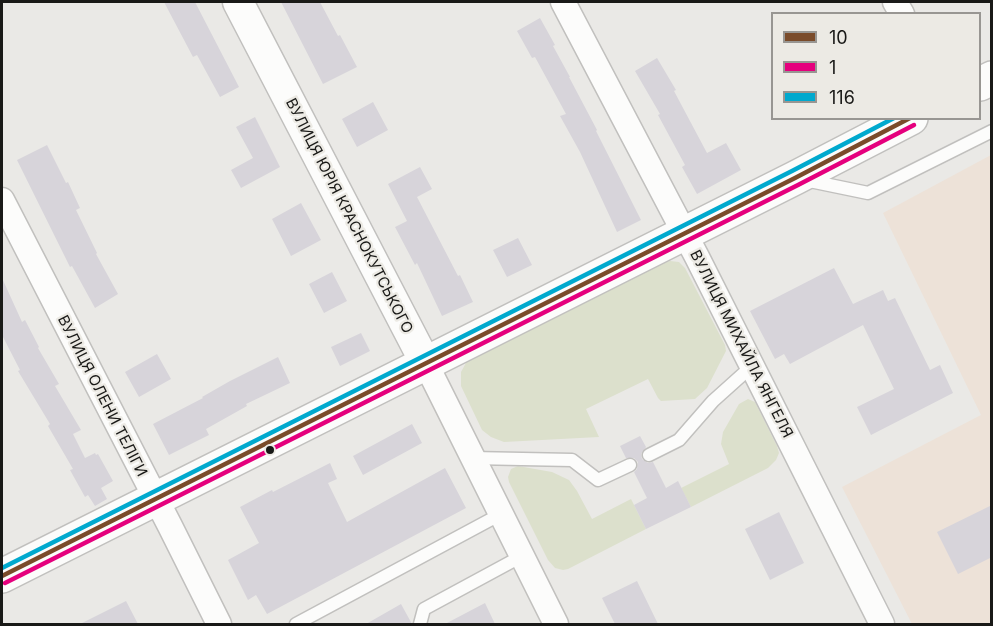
<!DOCTYPE html>
<meta charset="utf-8">
<style>
body{margin:0}
#map{position:relative;width:993px;height:626px;overflow:hidden;background:#eae9e6;font-family:Inter,sans-serif}
canvas{display:block}
.frame{position:absolute;inset:0;border:3px solid #191917;pointer-events:none}
.legend{position:absolute;left:771px;top:12px;width:210px;height:108px;box-sizing:border-box;background:#eceae4;border:2px solid #989692;margin:0;padding:8px 10px;list-style:none;font-size:18px;color:#191917}
.legend li{display:flex;align-items:center;gap:12px;height:30px}
.legend b{width:30px;border:2px solid #989692}
</style>
<div id="map">
<canvas width="993" height="626"></canvas>
<div class="frame"></div>
<ul class="legend">
<li><b style="height:8px;background:#7a4b2a"></b>10</li>
<li><b style="height:8px;background:#e5007d"></b>1</li>
<li><b style="height:8px;background:#00a9ce"></b>116</li>
</ul>
</div>
<script>
const ctx = document.querySelector('canvas').getContext('2d');
ctx.lineJoin = 'round';
function fillPath(path, color) { ctx.fillStyle = color; ctx.fill(path, 'evenodd'); }
const shape = rows => new Path2D(rows.map(r => 'M' + r).join(''));
function trace(path, color, width, dash) { ctx.strokeStyle = color; ctx.lineWidth = width; ctx.lineCap = dash ? 'butt' : 'round'; ctx.setLineDash(dash || []); ctx.stroke(path); }
function write(font, color, halo, rows, align = 'center') {
  ctx.font = font + ' Inter,sans-serif'; ctx.lineWidth = 4.5; ctx.setLineDash([]); ctx.textBaseline = 'middle'; ctx.strokeStyle = halo; ctx.fillStyle = color; for (const [text, x, y, turn = 0] of rows) {
    ctx.save(); ctx.translate(x, y); ctx.rotate((+turn || 0) * Math.PI / 180); ctx.textAlign = isNaN(turn) ? turn : align; if (halo) ctx.strokeText(text, 0, 0); ctx.fillText(text, 0, 0); ctx.restore();
  }
}
fillPath(shape([
 [991,155,991,624,912,624,842,487,981,415,883,213]
]), '#ede2d8');
fillPath(shape([
 [670,261,679,262,685,268,725,345,726,351,707,388,695,399,661,401,658,398,648,379,586,409,599,437,504,442,491,437,482,430,461,386,461,372,467,361,660,264],
 [748,399,755,402,777,446,779,453,776,460,768,468,691,507,681,488,729,464,721,444,723,432,739,404],
 [518,466,552,472,569,480,577,491,592,519,631,499,646,529,568,569,563,570,555,568,548,560,509,482,508,477,511,469]
]), '#dce0cc');
fillPath(shape([
 [164,2,195,2,239,87,220,97,197,55,193,57],
 [281,2,320,2,338,36,340,35,357,67,323,84],
 [540,18,555,45,553,46,570,77,569,77,597,130,596,131,641,220,617,232,580,152,560,116,566,114,535,57,532,58,517,31],
 [657,58,676,90,674,91,707,153,726,143,741,170,697,194,682,167,685,165,658,115,660,114,635,71],
 [373,102,388,130,357,147,342,119],
 [255,117,280,167,241,188,231,170,253,158,236,127],
 [47,145,66,183,68,182,80,208,76,210,97,253,96,254,118,294,95,308,72,266,70,267,17,160],
 [420,167,432,189,417,197,458,276,460,275,473,302,442,316,417,263,415,265,395,227,407,221,388,184],
 [301,203,321,240,291,256,272,219],
 [518,238,532,265,507,277,493,250],
 [834,268,853,304,883,290,888,301,895,298,930,370,940,365,953,393,871,435,857,407,894,389,863,325,790,364,784,354,775,359,750,311],
 [332,272,347,301,324,313,309,284],
 [2,278,22,322,25,320,39,347,38,348,59,384,55,386,81,430,73,434,85,458,95,453,96,455,98,454,113,481,101,488,107,499,95,506,88,495,85,497,70,470,73,469,48,426,50,424,18,371,20,370,2,335],
 [361,333,370,351,340,366,331,347],
 [157,354,171,379,139,397,125,372],
 [278,357,290,383,246,404,247,406,206,429,209,435,169,455,153,424,203,398,202,397,230,381],
 [412,424,422,443,363,475,353,456],
 [640,436,646,447,641,454,642,459,648,463,653,462,666,488,678,481,691,507,646,529,634,505,647,498,634,472,637,469,638,462,634,458,626,458,620,446],
 [330,463,337,479,328,483,347,522,445,468,466,508,267,614,256,595,248,600,228,560,259,543,240,507,272,490,273,492],
 [992,505,992,557,958,574,937,532],
 [779,512,804,563,770,580,745,529],
 [637,581,658,624,615,624,602,598],
 [126,601,138,624,80,624],
 [485,603,495,624,445,624],
 [401,604,412,624,366,624]
]), '#d7d4da');
const service = shape([
 [805,180,868,193,992,131],
 [649,455,679,440,713,401,752,366],
 [472,458,572,460,598,480,630,465],
 [296,624,501,514],
 [420,624,424,609,522,556]
]);
const minor = shape([
 [563,2,697,257,882,624],
 [895,2,902,14],
 [2,200,170,526,219,624],
 [426,364,556,624]
]);
const tertiary = shape([
 [238,2,426,364]
]);
const primary = shape([
 [980,84,992,78],
 [2,576,795,178,911,118]
]);
trace(service, '#c1c0be', 15);
trace(minor, '#c1c0be', 27);
trace(tertiary, '#c1c0be', 33);
trace(primary, '#c1c0be', 36);
trace(service, '#fcfcfb', 12);
trace(minor, '#fcfcfb', 24);
trace(tertiary, '#fcfcfb', 30);
trace(primary, '#fcfcfb', 33);
trace(shape([
 [2,576,795,178,910,118]
]), '#7a4b2a', 4.5);
trace(shape([
 [5,583,798,185,914,125]
]), '#e5007d', 4.5);
trace(shape([
 [2,568,792,171,894,118]
]), '#00a9ce', 4.5);
for (const [x, y, r, color] of [
 [270,450,5,"#191917"]
]) { const dot = new Path2D(); dot.arc(x, y, r, 0, 2 * Math.PI); ctx.fillStyle = color; ctx.fill(dot); trace(dot, '#eceae4', 2); }
write('15px', '#191917', '#eceae4', [
 ["ВУЛИЦЯ ЮРІЯ КРАСНОКУТСЬКОГО",349,216,63],
 ["ВУЛИЦЯ МИХАЙЛА ЯНГЕЛЯ",741,344,63],
 ["ВУЛИЦЯ ОЛЕНИ ТЕЛІГИ",102,396,63]
]);
</script>
